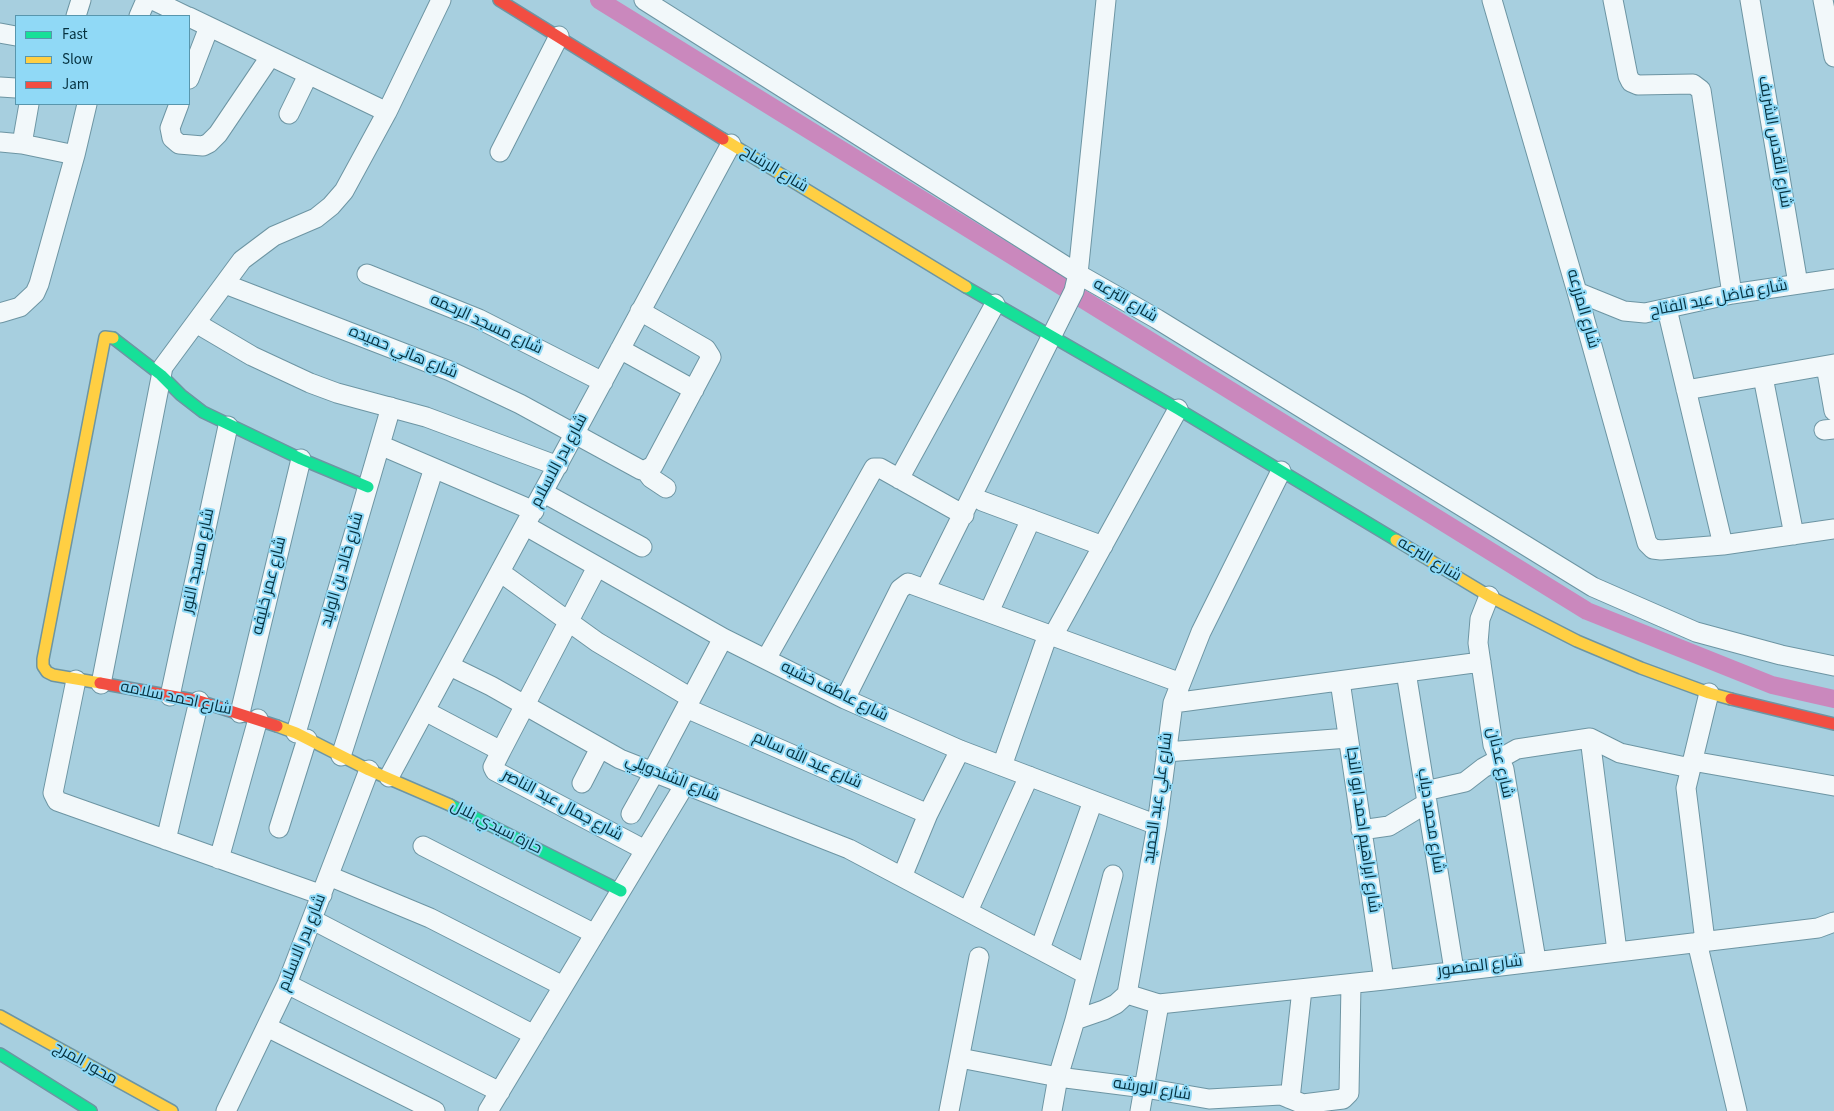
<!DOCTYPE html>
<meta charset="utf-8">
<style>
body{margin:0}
#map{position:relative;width:1834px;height:1111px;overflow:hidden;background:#a7cfdf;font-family:"Source Sans 3",sans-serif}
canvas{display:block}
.legend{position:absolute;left:15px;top:15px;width:175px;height:90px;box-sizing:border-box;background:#90d9f6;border:1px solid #5896ad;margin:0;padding:6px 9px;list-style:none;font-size:15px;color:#05313f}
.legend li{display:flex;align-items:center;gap:10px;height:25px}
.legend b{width:25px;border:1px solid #5896ad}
</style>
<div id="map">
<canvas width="1834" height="1111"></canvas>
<ul class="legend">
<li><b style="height:6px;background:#16e098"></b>Fast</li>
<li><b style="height:6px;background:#ffcf43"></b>Slow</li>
<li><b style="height:6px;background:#f24e42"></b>Jam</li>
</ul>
</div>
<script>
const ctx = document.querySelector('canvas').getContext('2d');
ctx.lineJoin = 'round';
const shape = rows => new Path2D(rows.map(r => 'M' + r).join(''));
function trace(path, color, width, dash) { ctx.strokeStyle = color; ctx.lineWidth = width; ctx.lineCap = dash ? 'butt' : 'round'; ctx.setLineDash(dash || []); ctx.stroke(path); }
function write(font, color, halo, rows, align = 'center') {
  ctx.font = font + ' "Source Sans 3",Cairo,sans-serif'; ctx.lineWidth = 4; ctx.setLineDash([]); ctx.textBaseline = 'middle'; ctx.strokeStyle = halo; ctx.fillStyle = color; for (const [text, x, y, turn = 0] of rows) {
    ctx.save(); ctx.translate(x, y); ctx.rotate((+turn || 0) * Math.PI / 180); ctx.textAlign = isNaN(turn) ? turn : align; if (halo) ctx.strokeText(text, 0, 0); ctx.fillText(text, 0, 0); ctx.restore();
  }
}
trace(shape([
 [599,0,1587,611,1772,685,1834,699]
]), '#ca88bd', 18);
const street = shape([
 [153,0,186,16],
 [644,0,1078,274,1157,319,1593,587,1696,632,1781,655,1834,666],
 [1492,0,1577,292,1647,543,1653,549,1661,550,1723,545,1834,529],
 [1613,0,1628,76,1631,82,1638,85,1693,84,1701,90,1732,294],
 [1750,0,1798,284],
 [1823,0,1834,57],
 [76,16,81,0],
 [139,16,146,0],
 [189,17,387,112],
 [0,33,16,36],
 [189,79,209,27],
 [0,87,16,88],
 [179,104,170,128,172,138,179,144,203,146,209,143,218,134,270,57],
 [289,114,308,75],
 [0,142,22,144,75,155],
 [22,144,29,104],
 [500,152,559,36],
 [367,274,479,319,603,382],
 [225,284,450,371,520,404,641,470,645,470,653,466,711,357,706,349,640,311],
 [1577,292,1624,311,1645,313,1732,294,1834,279],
 [1667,309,1723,545],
 [0,313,20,307,35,293,39,284,75,155,87,104],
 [196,323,252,356,310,383,337,393,426,417,558,466],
 [620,349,694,390],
 [1826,366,1834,411],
 [1763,377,1794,535],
 [1686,390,1834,364],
 [1824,430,1834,429],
 [380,445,534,511],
 [645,470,651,478,666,488],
 [899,479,995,304],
 [544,493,642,547],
 [982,501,1103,546],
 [526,526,723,638,845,699,960,750,1157,825],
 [500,572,597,642,691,698],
 [926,588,1074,291,1078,274,1106,0],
 [1489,596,1480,619,1478,643,1493,745,1504,769,1536,960],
 [989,612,1031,519],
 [1053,636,1178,409],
 [766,659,874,468,880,468,964,515],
 [450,666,491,686,620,759,849,849,1086,974],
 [1406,672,1454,970],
 [76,680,53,793,57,801,322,895],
 [1340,681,1384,980],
 [101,684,163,367,242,260,274,236,316,218,331,206,344,191,387,112,441,0],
 [170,696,228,426],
 [845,699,900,589,908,583,1181,683],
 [1173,703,1481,662],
 [686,708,928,814],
 [425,711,501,751,493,767,495,771,645,850],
 [240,713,301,459],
 [296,733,391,407],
 [1590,738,1617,951],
 [501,751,597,567],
 [1166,752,1348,738],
 [341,756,434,468],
 [1692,761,1834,786],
 [1002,766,1048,634],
 [652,772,723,638],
 [389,777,731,144],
 [582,783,600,748],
 [1425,791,1465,782,1483,768,1517,749,1590,738,1620,753,1690,768],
 [631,814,654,773],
 [279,828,307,739],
 [1361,830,1389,826,1427,803],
 [166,840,199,701],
 [423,846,595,934],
 [219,859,258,719],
 [329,876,430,918,563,986],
 [902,877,928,814,960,750],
 [968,911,1029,776],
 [313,920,534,1035],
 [1705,941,1686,788,1709,693],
 [1697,942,1737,1111],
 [1040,949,1093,801],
 [287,984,500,1092],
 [1127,994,1159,1004,1384,980,1818,928,1834,922],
 [1075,1020,1113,875],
 [267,1027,435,1111],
 [960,1058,1058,1077,1145,1088,1209,1099,1281,1095,1303,1104,1343,1099,1349,1093,1351,984],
 [1290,1099,1302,989],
 [226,1111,287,984,369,770],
 [488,1111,684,786],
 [949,1111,979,957],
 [1052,1111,1058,1077,1075,1020,1104,1010,1116,1004,1127,994,1157,825,1173,703,1201,632,1281,471],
 [1140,1111,1159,1004]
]);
const fast = shape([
 [966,287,1178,409,1396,540],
 [113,338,161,375,181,395,203,412,301,459,368,487],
 [450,805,621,891],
 [0,1054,91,1111]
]);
const slow = shape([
 [723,139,966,287],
 [1396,540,1489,596,1577,641,1641,668,1709,693,1731,699],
 [100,683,53,675,47,672,43,666,43,659,105,337,113,338],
 [277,726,296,733,369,770,450,805],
 [0,1016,172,1111]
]);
const jam = shape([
 [499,0,723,139],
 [100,683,199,701,277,726],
 [1731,699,1834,724]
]);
trace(street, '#6d95a3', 21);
trace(fast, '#6d95a3', 14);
trace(slow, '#6d95a3', 14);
trace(jam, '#6d95a3', 14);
trace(street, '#f2f8fa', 19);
trace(fast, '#16e098', 11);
trace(slow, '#ffcf43', 11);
trace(jam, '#f24e42', 11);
write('16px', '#05313f', '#90d9f6', [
 ["شارع القدس الشريف",1774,142,80],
 ["شارع الرشاح",774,170,31],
 ["شارع فاضل عبد الفتاح",1719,299,-11],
 ["شارع الترعه",1125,301,30],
 ["شارع المزرعه",1582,309,74],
 ["شارع مسجد الرحمه",486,325,25],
 ["شارع هاني حميده",403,353,22],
 ["شارع بدر الاسلام",560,461,-62],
 ["شارع الترعه",1429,560,31],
 ["شارع مسجد النور",199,561,-78],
 ["شارع خالد بن الوليد",343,570,-74],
 ["شارع عمر خليفه",270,586,-76],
 ["شارع عاطف خشبه",834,692,26],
 ["شارع احمد سلامه",176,699,12],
 ["شارع عبد الله سالم",807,761,24],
 ["شارع عدنان",1499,763,77],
 ["شارع الشندويلي",672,779,22],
 ["شارع علي عبد الحميد",1159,798,-82],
 ["شارع جمال عبد الناصر",562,806,28],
 ["شارع محمد دياب",1430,821,81],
 ["حارة سيدي بلال",496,828,27],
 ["شارع ابراهيم احمد ابو النجا",1362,830,82],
 ["شارع بدر الاسلام",303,943,-68],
 ["شارع المنصور",1480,967,-7],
 ["محور المرج",85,1064,29],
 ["شارع الورشه",1152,1090,9]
]);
</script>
